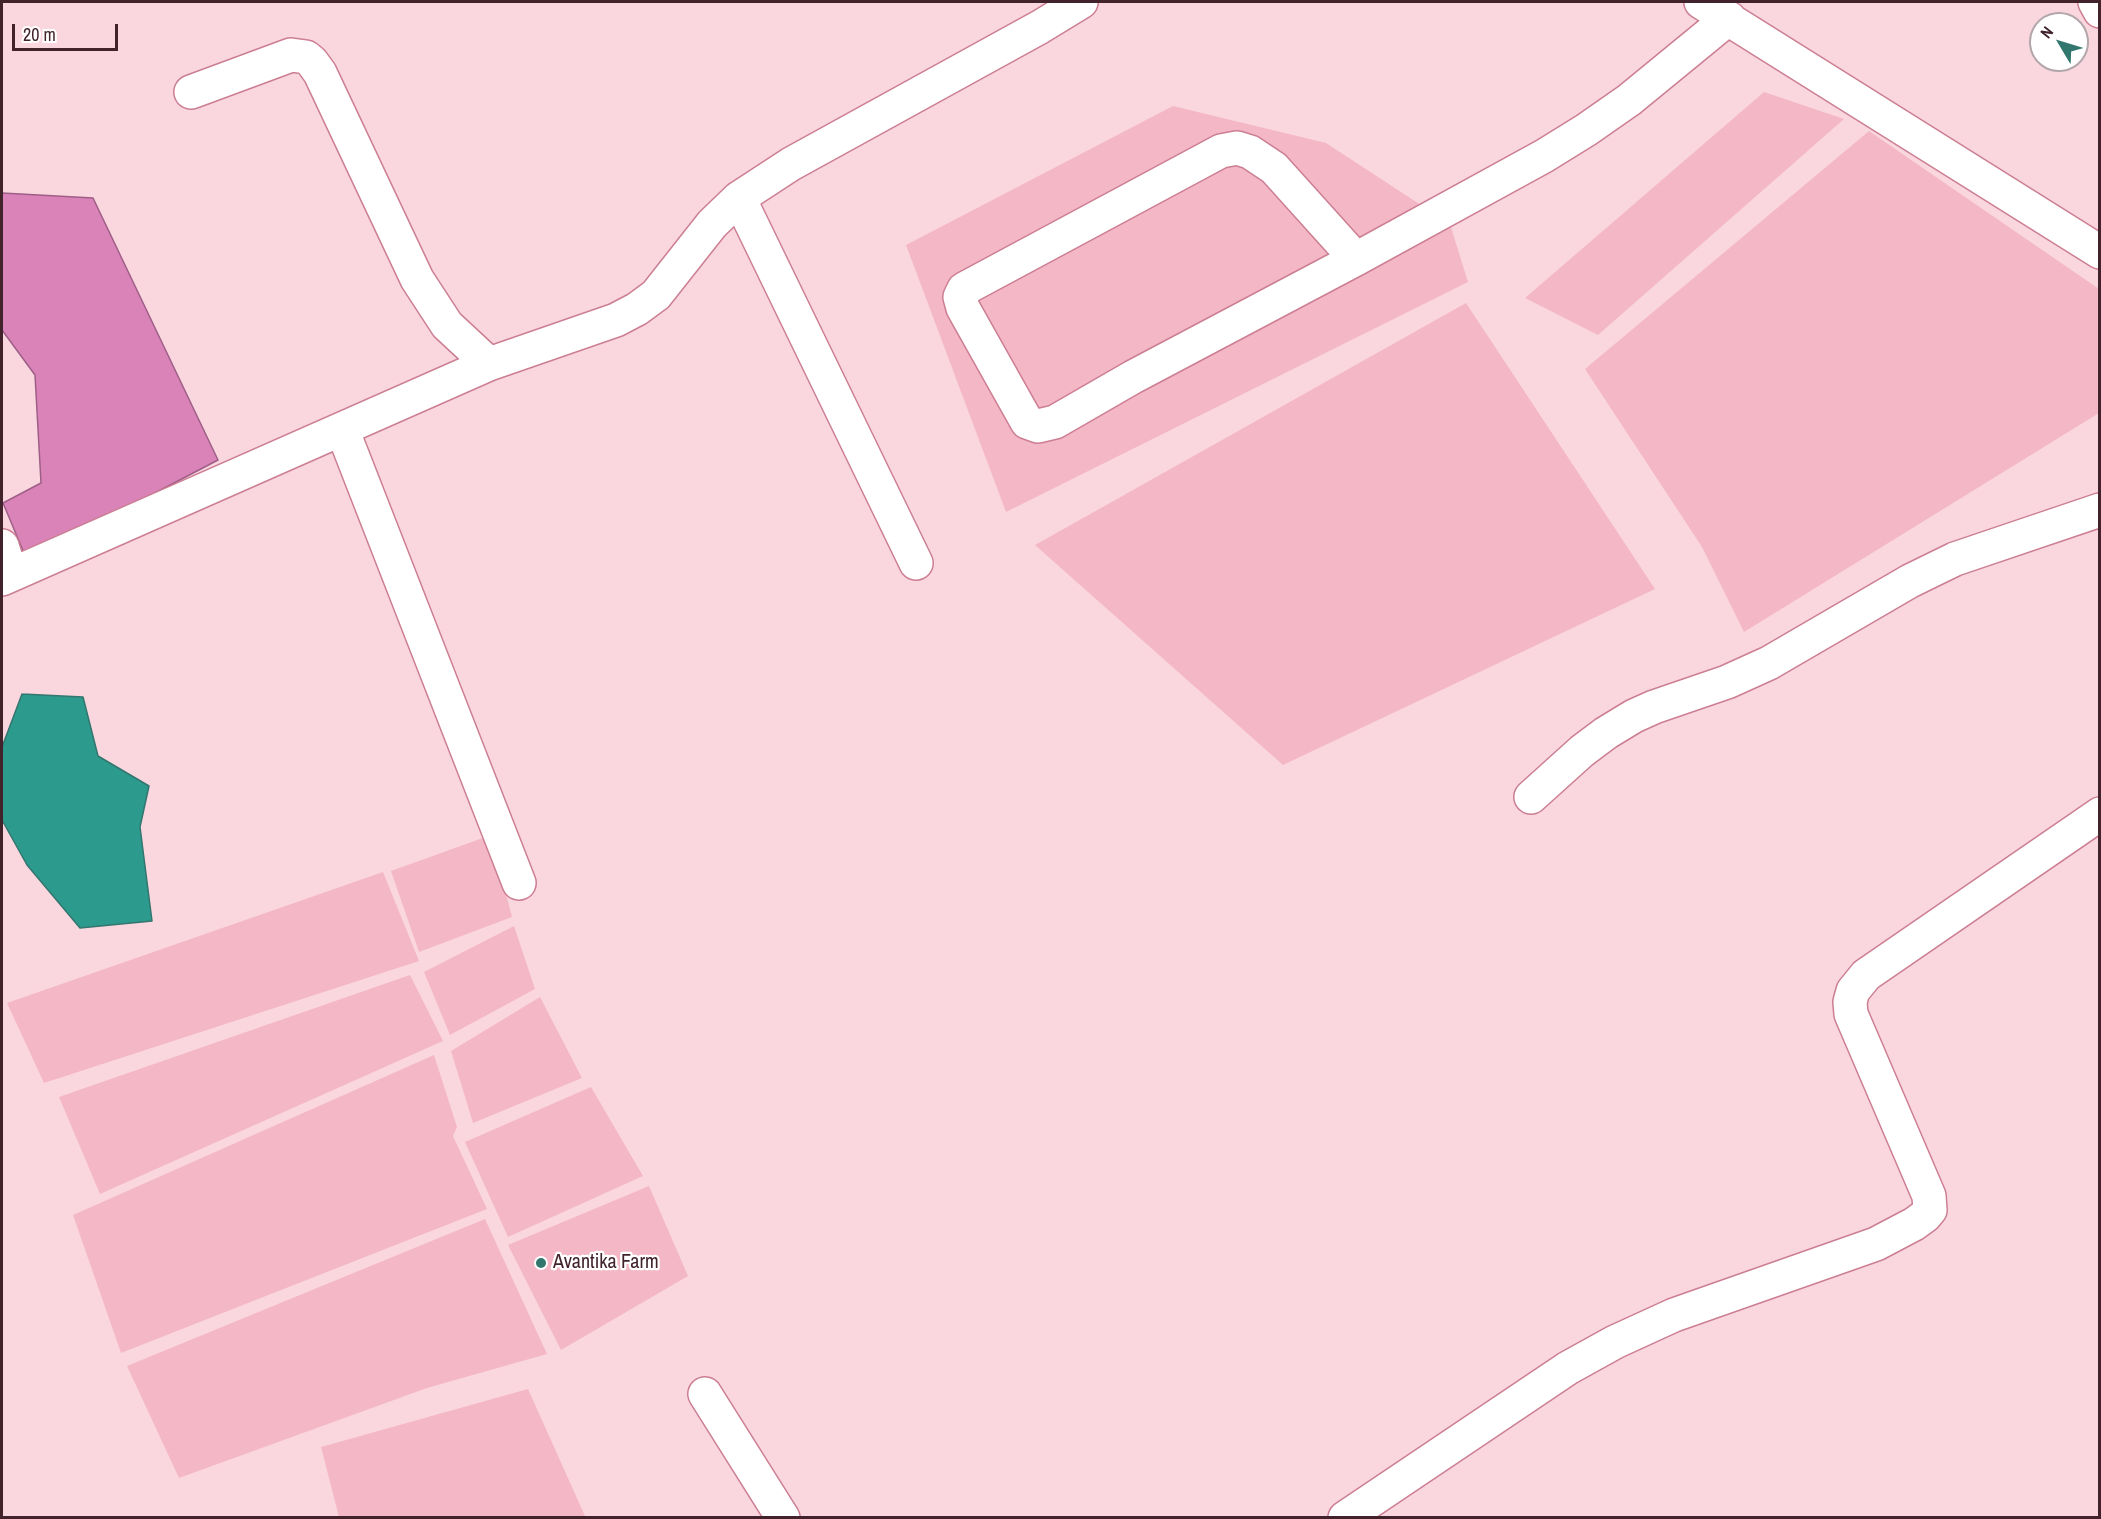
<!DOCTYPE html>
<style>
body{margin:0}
#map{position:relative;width:2101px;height:1519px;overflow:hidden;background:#fad7df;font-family:"Archivo Narrow",sans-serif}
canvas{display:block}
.frame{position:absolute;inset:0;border:3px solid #42232c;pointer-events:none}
.north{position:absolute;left:2029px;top:12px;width:60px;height:60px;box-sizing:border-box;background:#fff;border:2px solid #b3a7ab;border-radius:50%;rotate:308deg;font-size:16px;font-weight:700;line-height:24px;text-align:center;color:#42232c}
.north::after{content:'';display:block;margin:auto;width:21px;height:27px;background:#31776d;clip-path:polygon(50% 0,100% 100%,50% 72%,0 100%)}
.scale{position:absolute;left:12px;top:24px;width:106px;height:27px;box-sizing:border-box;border:3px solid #42232c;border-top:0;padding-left:8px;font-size:18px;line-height:21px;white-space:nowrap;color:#42232c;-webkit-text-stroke:4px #fff;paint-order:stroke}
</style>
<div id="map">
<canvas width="2101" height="1519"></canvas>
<div class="frame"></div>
<div class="north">N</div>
<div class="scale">20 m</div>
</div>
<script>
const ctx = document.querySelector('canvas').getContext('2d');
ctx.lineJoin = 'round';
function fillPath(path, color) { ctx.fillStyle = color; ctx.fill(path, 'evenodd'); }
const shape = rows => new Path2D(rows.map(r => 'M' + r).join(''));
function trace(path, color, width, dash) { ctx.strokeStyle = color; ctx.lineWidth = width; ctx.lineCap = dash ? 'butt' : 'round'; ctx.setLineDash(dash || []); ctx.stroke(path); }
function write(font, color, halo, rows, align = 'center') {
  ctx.font = font + ' "Archivo Narrow",sans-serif'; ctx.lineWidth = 4.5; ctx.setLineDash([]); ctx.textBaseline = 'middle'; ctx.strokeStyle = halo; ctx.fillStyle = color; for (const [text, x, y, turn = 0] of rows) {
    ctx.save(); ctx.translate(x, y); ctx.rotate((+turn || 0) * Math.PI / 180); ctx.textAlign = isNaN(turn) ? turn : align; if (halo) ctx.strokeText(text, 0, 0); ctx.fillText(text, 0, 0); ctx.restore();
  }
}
fillPath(shape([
 [1764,92,1844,119,1598,335,1525,298],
 [1173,106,1326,143,1450,224,1468,282,1006,512,906,245],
 [1869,131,2099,289,2099,413,1744,632,1702,547,1585,369],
 [1466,303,1655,589,1283,765,1035,545],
 [491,835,512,917,419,952,391,871],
 [383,872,419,961,44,1083,7,1003],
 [514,926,535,989,450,1035,424,972],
 [410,975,443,1041,100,1194,59,1097],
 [540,997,582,1078,473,1123,451,1051],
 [434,1055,457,1127,453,1136,487,1209,121,1353,73,1215],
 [591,1087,643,1176,508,1237,465,1142],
 [649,1186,688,1276,561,1350,508,1245],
 [485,1219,547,1354,427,1388,179,1478,127,1366],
 [528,1389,585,1516,339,1517,321,1447]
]), '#f4b7c6');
const water = shape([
 [22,694,83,697,98,756,149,786,140,827,152,921,80,928,27,865,2,820,2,747,22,694]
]);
fillPath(water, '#2c9a8c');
trace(water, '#33766f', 1.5);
const building = shape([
 [2,193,93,198,218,460,27,560,3,503,41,483,35,375,2,330,2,193]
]);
fillPath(building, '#d983b9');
trace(building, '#9e5e86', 1.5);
const minor = shape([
 [1701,2,2100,252],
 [2095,2,2100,11],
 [191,92,291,55,306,57,312,62,320,73,417,279,447,325,489,364],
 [739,198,916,563],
 [1356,259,1274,168,1250,152,1237,148,1221,151,964,289,960,297,963,308,1027,422,1038,426,1055,422,1133,377,1356,259,1544,156,1586,130,1629,100,1729,18],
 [342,429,519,883],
 [2,546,11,575],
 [2,579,489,364,616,320,637,309,656,295,712,224,739,198,791,164,1040,27,1081,2],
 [1531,797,1582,751,1606,733,1634,716,1654,707,1727,682,1769,663,1910,581,1955,559,2100,510],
 [705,1394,783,1518],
 [1345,1518,1568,1368,1615,1342,1674,1315,1876,1244,1914,1224,1925,1216,1930,1210,1929,1196,1851,1014,1850,1002,1853,991,1866,975,2100,814]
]);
trace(minor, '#cc7e93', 36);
trace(minor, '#fff', 33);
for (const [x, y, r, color] of [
 [541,1263,6,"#31776d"]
]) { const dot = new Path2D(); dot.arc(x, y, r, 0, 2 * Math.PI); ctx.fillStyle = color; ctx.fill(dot); trace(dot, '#fff', 2); }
write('20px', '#42232c', '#fff', [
 ["Avantika Farm",553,1263]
], 'left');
</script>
